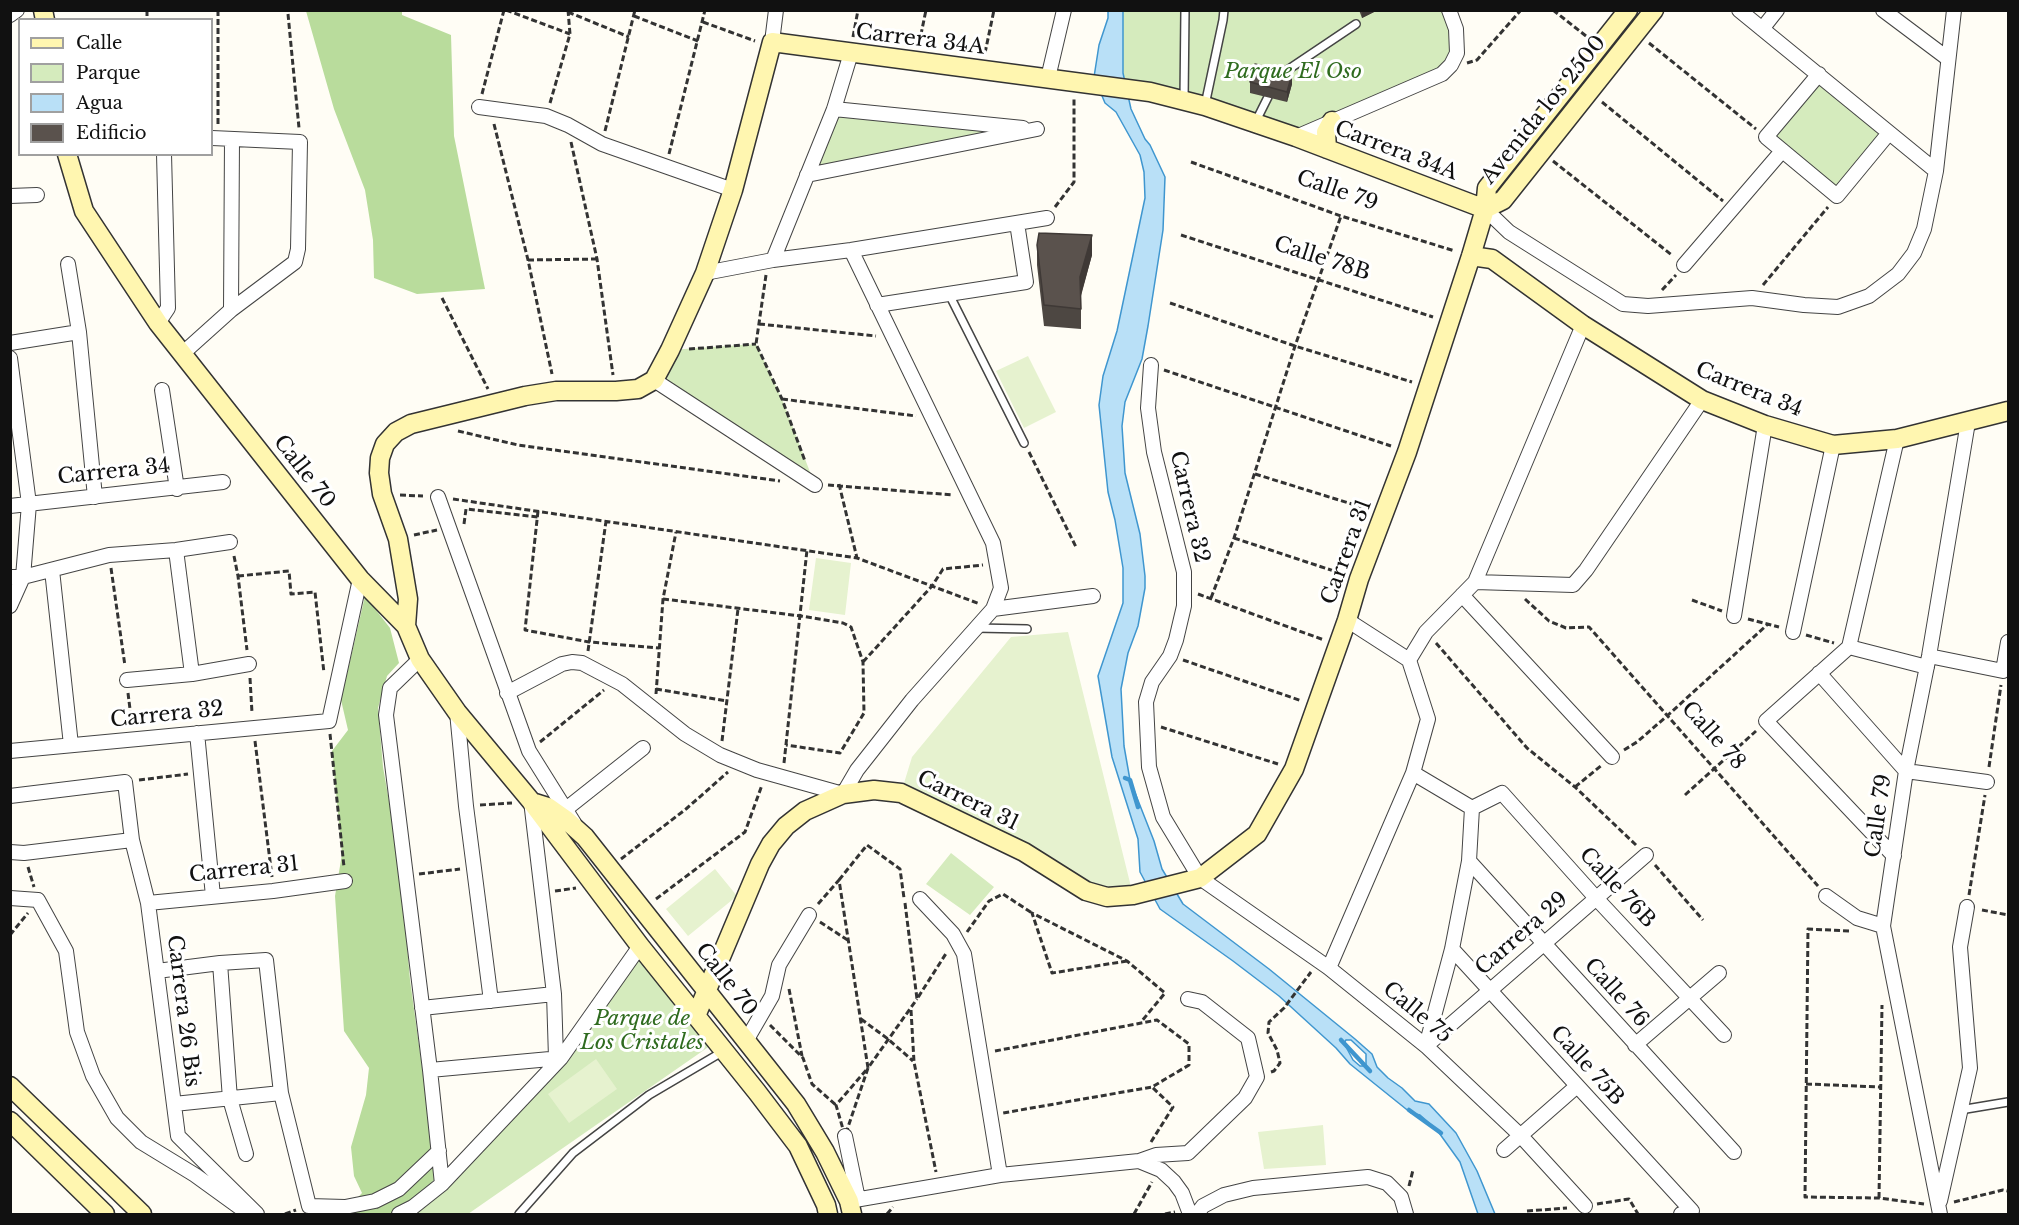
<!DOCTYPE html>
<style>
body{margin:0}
#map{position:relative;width:2019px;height:1225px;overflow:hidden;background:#fffdf5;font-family:"Libre Baskerville",serif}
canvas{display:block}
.frame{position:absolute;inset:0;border:12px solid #111;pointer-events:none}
.legend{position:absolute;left:18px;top:18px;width:195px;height:138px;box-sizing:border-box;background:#fff;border:2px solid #a0a0a0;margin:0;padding:8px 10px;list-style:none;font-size:18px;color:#111}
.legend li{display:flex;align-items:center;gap:12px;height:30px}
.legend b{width:30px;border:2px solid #a0a0a0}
</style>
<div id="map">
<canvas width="2019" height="1225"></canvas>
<div class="frame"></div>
<ul class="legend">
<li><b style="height:8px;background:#fff6b0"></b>Calle</li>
<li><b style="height:16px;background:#d5ebbd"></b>Parque</li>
<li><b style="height:16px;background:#b9e0f7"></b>Agua</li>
<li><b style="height:16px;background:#5a524d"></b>Edificio</li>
</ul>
</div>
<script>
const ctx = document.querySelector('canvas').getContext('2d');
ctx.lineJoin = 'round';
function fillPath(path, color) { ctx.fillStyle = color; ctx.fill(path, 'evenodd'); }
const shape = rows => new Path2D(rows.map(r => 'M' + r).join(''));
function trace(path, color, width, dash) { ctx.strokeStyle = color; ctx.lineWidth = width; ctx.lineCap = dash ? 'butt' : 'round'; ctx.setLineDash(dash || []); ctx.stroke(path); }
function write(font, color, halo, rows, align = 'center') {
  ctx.font = font + ' "Libre Baskerville",serif'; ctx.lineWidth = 6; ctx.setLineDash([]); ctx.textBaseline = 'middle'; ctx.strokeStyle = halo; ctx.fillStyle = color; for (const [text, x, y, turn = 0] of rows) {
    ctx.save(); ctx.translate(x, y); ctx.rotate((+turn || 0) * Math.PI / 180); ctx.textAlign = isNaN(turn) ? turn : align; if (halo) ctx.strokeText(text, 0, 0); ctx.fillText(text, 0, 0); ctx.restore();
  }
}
fillPath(shape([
 [1123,11,1449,11,1451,65,1296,137,1126,88,1123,73],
 [1819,74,1889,133,1837,196,1766,137],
 [834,109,1037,129,807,175],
 [756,344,782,399,815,485,654,380,670,350],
 [951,853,994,887,970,915,926,884],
 [640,946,717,1041,468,1214,399,1214,413,1207,561,1058]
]), '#d5ebbd');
fillPath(shape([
 [306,11,402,11,402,15,451,35,454,136,485,289,417,294,374,278,373,240,365,190,334,109],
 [365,596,390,628,399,663,387,676,378,708,383,767,400,863,410,980,430,1125,434,1180,401,1213,397,1214,342,1214,362,1193,354,1176,351,1147,366,1095,369,1068,344,1031,335,896,342,854,332,751,348,730,341,700]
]), '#b9dc9c');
fillPath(shape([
 [1028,356,1056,412,1024,428,996,371],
 [816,558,851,563,845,615,809,610],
 [1068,632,1133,895,1107,897,901,793,912,757,1011,637],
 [715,869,737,896,688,936,666,909],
 [596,1059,617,1089,569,1123,548,1094],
 [1323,1125,1326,1165,1264,1169,1258,1132]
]), '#e6f2cf');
const water = shape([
 [1108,11,1123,11,1123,73,1131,109,1145,139,1150,145,1165,177,1163,230,1148,326,1142,359,1125,402,1122,426,1125,473,1140,534,1145,576,1145,588,1138,626,1128,653,1121,689,1124,746,1130,780,1154,841,1162,869,1183,904,1269,969,1355,1039,1372,1054,1377,1067,1388,1078,1402,1088,1415,1101,1429,1104,1456,1133,1477,1171,1495,1214,1478,1214,1460,1162,1437,1130,1420,1115,1411,1113,1350,1064,1336,1048,1279,996,1233,961,1160,909,1140,872,1138,839,1112,757,1098,676,1123,603,1123,568,1115,520,1108,492,1099,405,1103,376,1117,331,1145,198,1144,172,1140,155,1116,112,1105,103,1094,77,1099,45,1108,18,1108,11],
 [1346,1040,1351,1040,1366,1054,1366,1066,1360,1066,1353,1060,1344,1043,1346,1040]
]);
fillPath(water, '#b9e0f7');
trace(water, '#3f96cf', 1.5);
trace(shape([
 [1125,778,1130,780,1138,807],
 [1341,1040,1370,1071],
 [1409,1110,1441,1133]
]), '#3f96cf', 4.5);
const lane = shape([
 [1279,78,1286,71,1356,24],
 [1184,100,1185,10],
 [1205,105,1223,20,1224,10],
 [1255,123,1268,97],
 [949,294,1024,443],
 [976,628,1027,629],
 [1960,1110,2008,1102],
 [519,1214,573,1153,649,1095,722,1052]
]);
const street = shape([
 [1739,10,1936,171],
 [1883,10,1947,58],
 [10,15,17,10],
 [1762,29,1777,10],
 [772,42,776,10],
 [1819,74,1766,137,1837,196,1889,133],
 [1048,78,1064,10],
 [479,107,546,116,568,125,602,144,733,190],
 [834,109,1023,128],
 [1296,137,1442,74,1451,65,1457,53,1456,29,1449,10],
 [807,175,1037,129],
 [10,196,37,195],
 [1485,209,1509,232,1623,304,1648,306,1752,298,1804,305,1838,307,1869,296,1898,274,1914,253,1924,229,1936,171,1954,10],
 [773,260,834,109,851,53],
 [68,264,79,332,95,497],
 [1684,265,1782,151],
 [705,273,773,260,851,250,1047,218],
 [877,305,1026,282,1017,223],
 [231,310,232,139],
 [158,323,168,308,164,154],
 [10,343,79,332],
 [182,354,231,310,295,262,298,249,300,142,212,138],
 [10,358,29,504,23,577,10,606],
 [1151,365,1148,408,1154,452,1184,572,1184,606,1176,640,1170,656,1152,682,1146,702,1149,767,1163,817,1200,878,1329,968,1426,1046,1521,1136,1585,1206],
 [654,380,815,485],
 [162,390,177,489],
 [438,497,529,751,574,823],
 [10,506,223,482],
 [176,550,192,674],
 [52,570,71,745],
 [10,577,23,577,109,555,176,550,230,542],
 [1475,582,1573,585,1586,570,1702,400],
 [1462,595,1612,757],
 [993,609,1093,596],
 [1734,616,1765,425],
 [1793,632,1833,445],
 [1849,647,1766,721,1894,856],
 [1849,647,1897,439],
 [1849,647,1927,667],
 [1929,656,2003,671,2008,642],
 [420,659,390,688,386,715,430,1070,442,1184],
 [1409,660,1426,632,1475,582,1583,325],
 [1819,673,1906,771,1987,782],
 [127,680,192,674,249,664],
 [507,693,562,664,572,662,582,663,622,684,685,734,720,755,757,770,843,794,857,770,912,700,993,609,1001,588,993,543,851,250],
 [457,712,466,806,491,1001],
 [197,733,213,896],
 [10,751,329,721,360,579],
 [1413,773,1472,808],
 [10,796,125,782,132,840,148,903,178,1136,257,1214],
 [531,801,554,994,556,1058],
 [1472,808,1502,793,1596,898,1724,1035],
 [566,809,643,748],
 [10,852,24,853,132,840],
 [1469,861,1734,1152],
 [1826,896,1857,918,1883,926],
 [10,898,38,900,66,951,77,1032,93,1076,117,1118,141,1142,195,1175,242,1209],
 [920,899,953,934,964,954,1000,1175],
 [148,903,273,891,345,881],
 [1452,949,1692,1211,1681,1214],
 [220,963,230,1099,246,1154],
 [1329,968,1413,773,1428,719,1409,660,1347,620],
 [157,971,220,963,266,960,281,1093,309,1206,345,1207,375,1201,399,1189,439,1151],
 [422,1008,554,994],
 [746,1041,772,996,779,965,809,915],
 [1635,1045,1719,973],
 [1426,1046,1646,855],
 [1426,1046,1452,949,1469,861,1472,808],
 [430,1070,561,1058],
 [174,1104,281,1093],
 [845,1136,858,1199],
 [1504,1150,1577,1086],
 [1139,1161,1161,1170,1174,1182,1182,1193,1190,1214],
 [849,1201,1000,1175,1139,1161,1156,1155,1188,1153,1245,1098,1257,1077,1248,1038,1202,1002,1188,999],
 [1940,1201,1970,1068,1960,947,1967,907],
 [399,1214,413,1207,442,1184,561,1058,640,946],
 [1197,1214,1203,1206,1224,1195,1253,1188,1368,1177,1387,1183,1401,1197,1406,1214],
 [1940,1214,1883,926,1906,771,1929,656,1968,422]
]);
const secondary = shape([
 [43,10,45,20],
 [1327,149,1326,132,1332,121],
 [67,154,84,211,158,323,360,579,406,626,420,659,457,712,531,801,640,946,757,1092,798,1146,826,1205,828,1214],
 [1485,209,1503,200,1654,10],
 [1471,256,1492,259,1583,325,1702,400,1765,425,1833,445,1897,439,2008,411],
 [406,626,408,599,398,539,382,494,379,473,380,458,385,444,396,432,411,424,525,396,556,391,616,391,638,389,654,380,670,350,705,273,733,190,772,42,1150,92,1205,106,1296,137,1485,209],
 [532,802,548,807,565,819,585,837,796,1104,825,1152,849,1201,852,1214],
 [696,1016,760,864,771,844,786,826,805,811,843,794,874,790,901,793,1024,852,1086,891,1107,897,1133,895,1200,878,1257,834,1294,769,1347,620,1359,579,1407,452,1471,256,1485,209,1487,188,1628,10],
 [10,1086,142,1214],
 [10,1121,105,1214]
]);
trace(lane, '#444', 10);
trace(street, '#444', 16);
trace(secondary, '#333', 21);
trace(shape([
 [147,10,147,20],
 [218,10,218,125],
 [506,10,570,34],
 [1553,10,1586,36],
 [568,12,629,37],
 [288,14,299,128],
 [634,16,698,41],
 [703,22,755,41],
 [853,37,858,10],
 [1649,43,1756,129],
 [919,44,926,10],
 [985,53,994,10],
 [1467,63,1477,60,1521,10],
 [482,94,504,10],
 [1602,102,1723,201],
 [550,103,570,34,568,10],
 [494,124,528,260,552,374],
 [605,131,635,10],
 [571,142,597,259,613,375],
 [669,154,705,10],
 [1553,161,1673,256],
 [1191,162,1341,216,1455,251],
 [1055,207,1074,182,1074,97],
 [1181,235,1433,317],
 [528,260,597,259],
 [766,275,756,344,782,399,805,461],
 [1763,285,1828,207],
 [1662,290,1676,275],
 [442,298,488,389],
 [1170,303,1295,346,1412,382],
 [759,324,876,336],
 [689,349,756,344],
 [1164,370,1391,446],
 [782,399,916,416],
 [458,431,518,445,780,481],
 [1029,452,1076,547],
 [1255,474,1368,509],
 [839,484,857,558],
 [828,485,953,495],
 [400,495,423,496],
 [453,499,857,558,980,604],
 [538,511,525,630,589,642,659,648],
 [464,524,466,509,538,517],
 [414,535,437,530],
 [1234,538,1343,574],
 [234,556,238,576,247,650],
 [111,568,125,666],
 [238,576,289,571,291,594,315,592,324,673],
 [1198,594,1324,640],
 [1211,598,1234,538,1295,346,1341,216],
 [663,599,801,616,843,623,851,627,863,662,864,713,840,753,786,745],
 [1525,599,1549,621,1566,628,1589,627,1818,886],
 [1692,600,1722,611],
 [1748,619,1779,627],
 [1806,635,1834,643],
 [1436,643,1527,748,1575,787,1636,845],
 [588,651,606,521],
 [1183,660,1302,701],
 [863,662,932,586,943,569,983,565],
 [250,678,252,713],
 [656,689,727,701],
 [128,693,132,725],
 [656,694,663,599,676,532],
 [1161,727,1278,764],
 [330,734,344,867],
 [255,741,272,877],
 [722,741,738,609],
 [540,742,604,690],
 [1624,750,1637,742,1667,716,1768,624],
 [784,763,807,550],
 [1989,767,2001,685],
 [139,780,188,774],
 [1575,787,1602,765],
 [1685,795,1756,731],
 [480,805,512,803],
 [621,859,686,809,728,772],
 [1655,865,1703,920],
 [28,867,34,887],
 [419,874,460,869],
 [839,880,867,845,900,869,904,898],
 [555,891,576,888],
 [1969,895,1985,795],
 [656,899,745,832,762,785],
 [905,903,917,999,947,952],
 [818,904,839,880,868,1068,917,999],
 [1982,910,2008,915],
 [820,922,849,941],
 [1849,931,1808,929,1805,1197,1879,1198,1924,1204],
 [967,932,989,901,1003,894,1032,913],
 [10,935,28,913],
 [1127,961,1052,973,1032,913,1127,961,1165,993,1141,1022],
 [789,989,802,1056],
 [911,1010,914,1062,936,1172],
 [861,1019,888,1039,913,1061],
 [770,1025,803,1058,812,1084,836,1105],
 [995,1051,1157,1020,1189,1044,1189,1065,1152,1087,1003,1113],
 [868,1068,845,1136,836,1105,868,1068],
 [1271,1072,1274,1071,1280,1063,1277,1050,1268,1033,1269,1022,1284,1008,1311,972],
 [1806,1084,1881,1087],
 [1151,1142,1173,1107,1152,1087],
 [1409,1186,1413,1170],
 [1879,1198,1882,1005],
 [1954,1202,2003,1190,2008,1191],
 [1597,1204,1629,1199,1638,1214],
 [1527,1211,1567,1208],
 [285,1214,296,1210],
 [887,1214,893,1207],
 [1134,1214,1152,1182],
 [1165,1214,1175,1212]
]), '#333', 3, [6, 3]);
trace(lane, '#fff', 7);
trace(street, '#fff', 14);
trace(secondary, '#fff6b0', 18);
fillPath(shape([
 [1359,10,1378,10,1362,18],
 [1250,82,1292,84,1287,102,1250,93],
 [1037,245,1092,255,1081,296,1081,329,1044,326,1037,265]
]), '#4d4742');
fillPath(shape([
 [1362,10,1378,10,1362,18],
 [1292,74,1292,84,1287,102,1287,92],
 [1092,235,1092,255,1080,298,1080,277]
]), '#3f3936');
const building = shape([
 [1255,64,1292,74,1287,92,1250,82,1255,64],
 [1039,233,1092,235,1080,277,1081,309,1044,305,1037,245,1039,233]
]);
fillPath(building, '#5a524d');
trace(building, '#3f3936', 1.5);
write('21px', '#111', '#fff', [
 ["Carrera 34A",920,40,7],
 ["Avenida los 2500",1544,110,-51],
 ["Carrera 34A",1396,151,21],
 ["Calle 79",1337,191,19],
 ["Calle 78B",1322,259,18],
 ["Carrera 34",1749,390,22],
 ["Carrera 34",114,472,-6],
 ["Calle 70",304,472,52],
 ["Carrera 32",1189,507,77],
 ["Carrera 31",1347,552,-70],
 ["Carrera 32",167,715,-6],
 ["Calle 78",1713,736,48],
 ["Carrera 31",968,801,26],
 ["Calle 79",1879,816,-82],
 ["Carrera 31",244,870,-6],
 ["Calle 76B",1617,888,47],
 ["Carrera 29",1522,934,-41],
 ["Calle 70",726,980,52],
 ["Calle 76",1616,993,48],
 ["Carrera 26 Bis",183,1011,83],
 ["Calle 75",1417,1013,40],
 ["Calle 75B",1587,1066,48]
]);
write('italic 21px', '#2f6b1f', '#fff', [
 ["Parque El Oso",1293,72],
 ["Parque de",642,1019],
 ["Los Cristales",642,1043]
]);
</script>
